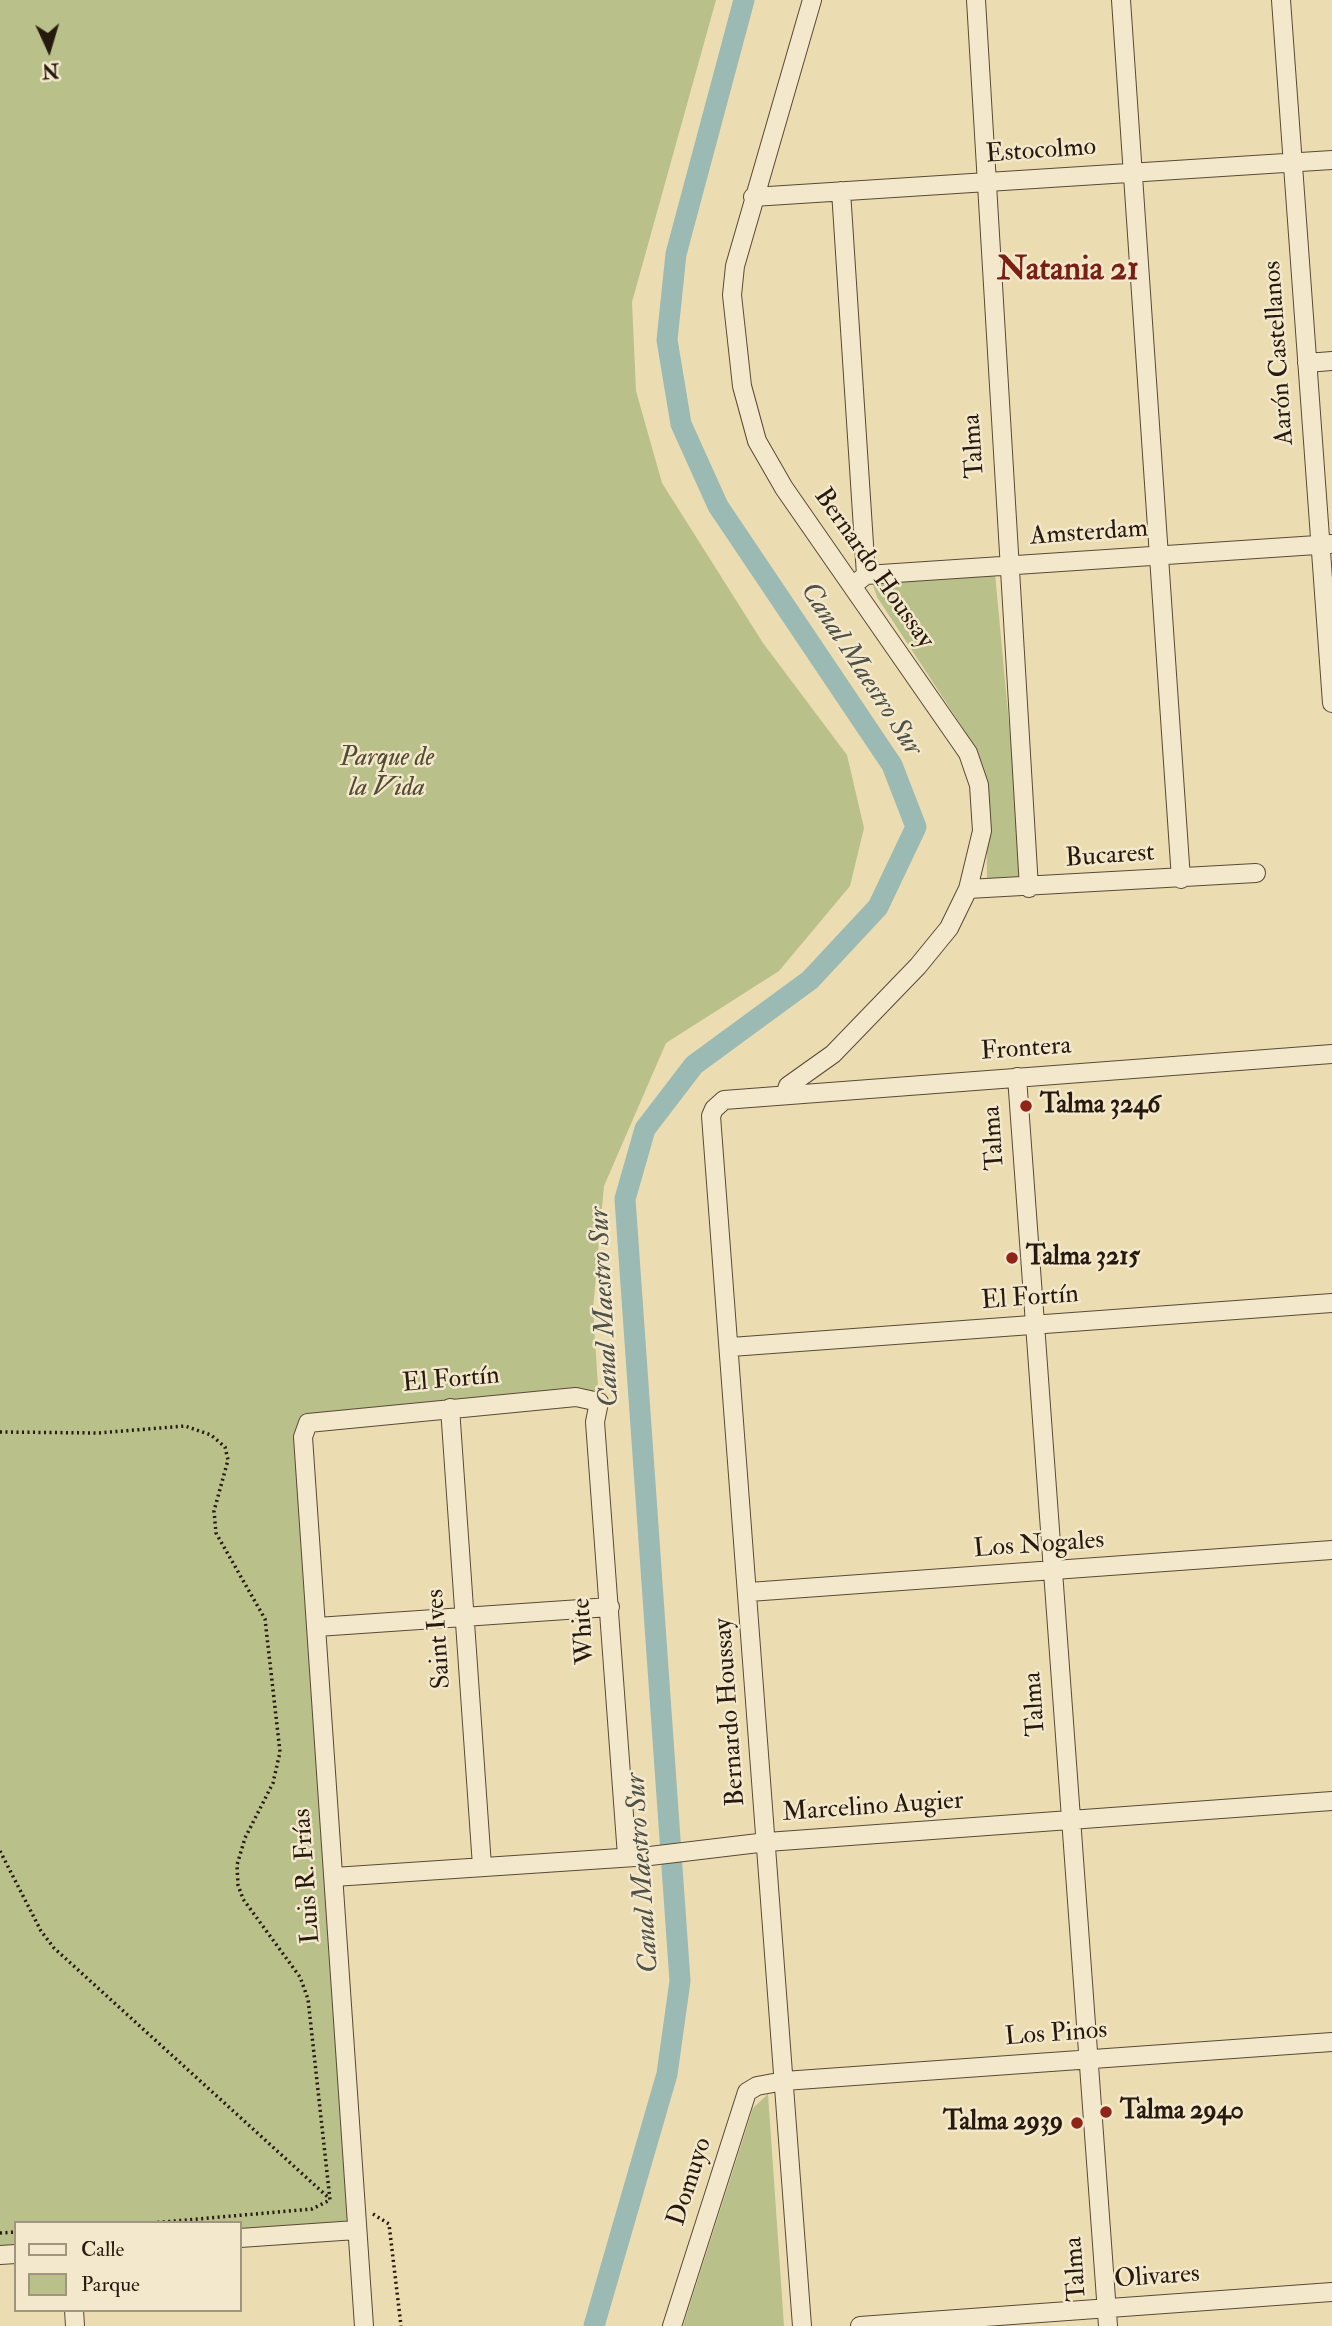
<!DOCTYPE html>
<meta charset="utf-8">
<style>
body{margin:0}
#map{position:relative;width:1332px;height:2326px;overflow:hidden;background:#ecdcb1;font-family:"IM FELL Double Pica",serif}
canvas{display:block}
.legend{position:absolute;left:14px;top:2221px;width:228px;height:91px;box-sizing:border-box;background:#f3e8cc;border:2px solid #a19580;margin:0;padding:9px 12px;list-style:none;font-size:21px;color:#26190d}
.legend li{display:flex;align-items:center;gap:14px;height:35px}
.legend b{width:35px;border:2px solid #a19580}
.north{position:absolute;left:14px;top:14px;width:70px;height:70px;-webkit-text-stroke:5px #f3e8cc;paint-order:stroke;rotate:176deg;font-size:19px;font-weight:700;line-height:28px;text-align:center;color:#26190d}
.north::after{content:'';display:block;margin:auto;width:24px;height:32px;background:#26190d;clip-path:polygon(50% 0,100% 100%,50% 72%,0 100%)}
</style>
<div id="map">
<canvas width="1332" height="2326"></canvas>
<ul class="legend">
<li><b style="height:9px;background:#f3e8cc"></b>Calle</li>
<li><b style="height:19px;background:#b9c08a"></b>Parque</li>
</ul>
<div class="north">N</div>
</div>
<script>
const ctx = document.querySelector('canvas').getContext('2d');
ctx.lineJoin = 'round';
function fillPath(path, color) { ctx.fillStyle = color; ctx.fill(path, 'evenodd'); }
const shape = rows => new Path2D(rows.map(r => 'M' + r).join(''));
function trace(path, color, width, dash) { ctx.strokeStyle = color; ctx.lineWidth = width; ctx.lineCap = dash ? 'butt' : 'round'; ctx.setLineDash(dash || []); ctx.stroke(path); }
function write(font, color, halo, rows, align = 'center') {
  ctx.font = font + ' "IM FELL Double Pica",serif'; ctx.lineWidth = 5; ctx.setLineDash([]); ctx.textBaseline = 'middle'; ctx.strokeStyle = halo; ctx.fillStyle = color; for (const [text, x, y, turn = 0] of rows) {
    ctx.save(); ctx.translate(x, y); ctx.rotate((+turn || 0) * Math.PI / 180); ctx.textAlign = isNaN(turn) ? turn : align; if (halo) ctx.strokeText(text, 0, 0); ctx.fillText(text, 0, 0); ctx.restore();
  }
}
fillPath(shape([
 [0,0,716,0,632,302,636,391,662,483,763,643,847,755,864,828,850,886,779,971,666,1043,604,1186,593,1309,599,1402,308,1423,356,2230,240,2238,240,2223,16,2223,16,2254,0,2255],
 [995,573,1023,876,987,880,986,782,974,745,877,597,873,585],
 [768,2094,784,2326,683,2326,753,2108]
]), '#b9c08a');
trace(shape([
 [594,2326,667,2074,680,1981,625,1199,645,1129,694,1065,810,980,878,907,916,827,892,765,718,506,681,424,667,340,676,254,744,0]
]), '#9abab3', 21);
const street = shape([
 [976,0,1029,888],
 [1121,0,1181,879],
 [1281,0,1332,703],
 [841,191,866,575],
 [753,197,1332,160],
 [1307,363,1332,361],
 [852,586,866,575,1332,544],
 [968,889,1256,873],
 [1017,1077,1108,2326],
 [785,1095,788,1086,833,1054,918,966,949,928,968,889,982,831,979,785,968,753,784,488,757,441,742,386,732,295,735,266,812,0],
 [731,1347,1332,1303],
 [450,1408,482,1866],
 [749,1592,1332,1550],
 [317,1627,610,1607],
 [334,1877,650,1856,767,1842,1332,1801],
 [240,2238,356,2230],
 [0,2255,16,2254],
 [74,2310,75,2326],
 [364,2326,303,1437,308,1423,576,1397,599,1402,595,1422,627,1856],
 [672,2326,747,2092,757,2086,784,2081,1332,2042],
 [802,2326,711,1116,714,1109,724,1100,1332,1054],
 [860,2326,1332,2292]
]);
trace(street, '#584a36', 20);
trace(shape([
 [0,1432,98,1433,185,1426,211,1435,225,1447,228,1460,214,1511,216,1533,265,1619,280,1752,273,1783,245,1838,237,1865,238,1885,243,1899,300,1977,308,1999,330,2200,312,2209,152,2223],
 [0,1851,41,1931,54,1948,330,2199],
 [373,2214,389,2224,401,2326],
 [0,2233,16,2232]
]), '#26190d', 3.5, [2, 3.5]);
trace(street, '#f3e8cc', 18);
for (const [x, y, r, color] of [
 [1026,1106,7,"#8f2418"],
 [1012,1258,7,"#8f2418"],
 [1106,2112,7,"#8f2418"],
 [1077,2123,7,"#8f2418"]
]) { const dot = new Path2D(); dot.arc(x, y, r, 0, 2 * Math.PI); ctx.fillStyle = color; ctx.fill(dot); trace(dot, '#f3e8cc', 2.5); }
write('26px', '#26190d', '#f3e8cc', [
 ["Estocolmo",1041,152,-4],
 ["Aarón Castellanos",1280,353,-94],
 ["Talma",975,446,-94],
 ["Amsterdam",1089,534,-4],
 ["Bernardo Houssay",873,569,55],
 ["Bucarest",1110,857,-4],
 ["Frontera",1026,1050,-4],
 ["Talma",995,1138,-94],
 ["El Fortín",1030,1299,-4],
 ["El Fortín",451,1381,-5],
 ["Los Nogales",1039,1546,-4],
 ["White",585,1631,-94],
 ["Saint Ives",440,1639,-94],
 ["Talma",1036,1704,-94],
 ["Bernardo Houssay",731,1712,-94],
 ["Marcelino Augier",873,1808,-4],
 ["Luis R. Frías",308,1876,-94],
 ["Los Pinos",1056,2035,-4],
 ["Domuyo",691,2182,-72],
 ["Talma",1077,2269,-94],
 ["Olivares",1157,2278,-4]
]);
write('italic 26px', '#524b32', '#f3e8cc', [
 ["Parque de",387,759],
 ["la Vida",387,789]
]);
write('bold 26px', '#26190d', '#f3e8cc', [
 ["Talma 3246",1040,1106],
 ["Talma 3215",1026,1258],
 ["Talma 2940",1120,2112],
 ["Talma 2939",1063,2123,"right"]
], 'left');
write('italic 28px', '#4f5147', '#f3e8cc', [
 ["Canal Maestro Sur",860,670,57],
 ["Canal Maestro Sur",606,1307,-93],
 ["Canal Maestro Sur",644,1873,-94]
]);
write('bold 33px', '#7a1f14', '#f3e8cc', [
 ["Natania 21",1068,272]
]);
</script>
